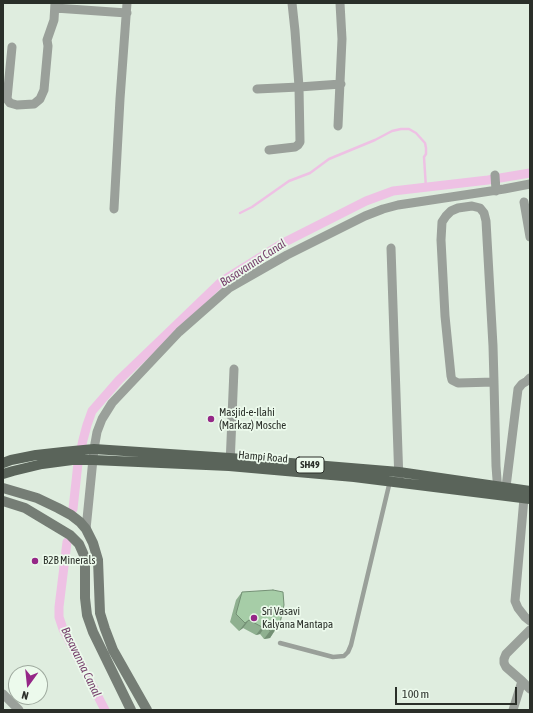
<!DOCTYPE html>
<style>
body{margin:0}
#map{position:relative;width:533px;height:713px;overflow:hidden;background:#dfeddf;font-family:"Asap Condensed",sans-serif}
canvas{display:block}
.frame{position:absolute;inset:0;border:4px solid #2a2f29;pointer-events:none}
.north{position:absolute;left:8px;top:665px;width:40px;height:40px;box-sizing:border-box;background:#ecfaec;border:1px solid #9ea99e;border-radius:50%;rotate:195deg;font-size:11px;font-weight:700;line-height:16px;text-align:center;color:#2a2f29}
.north::after{content:'';display:block;margin:auto;width:14px;height:18px;background:#952787;clip-path:polygon(50% 0,100% 100%,50% 72%,0 100%)}
.scale{position:absolute;left:395px;top:687px;width:122px;height:18px;box-sizing:border-box;border:2px solid #2a2f29;border-top:0;padding-left:5px;font-size:12px;line-height:14px;white-space:nowrap;color:#2a2f29;-webkit-text-stroke:3px #ecfaec;paint-order:stroke}
</style>
<div id="map">
<canvas width="533" height="713"></canvas>
<div class="frame"></div>
<div class="north">N</div>
<div class="scale">100 m</div>
</div>
<script>
const ctx = document.querySelector('canvas').getContext('2d');
ctx.lineJoin = 'round';
const shape = rows => new Path2D(rows.map(r => 'M' + r).join(''));
function trace(path, color, width, dash) { ctx.strokeStyle = color; ctx.lineWidth = width; ctx.lineCap = dash ? 'butt' : 'round'; ctx.setLineDash(dash || []); ctx.stroke(path); }
function fillPath(path, color) { ctx.fillStyle = color; ctx.fill(path, 'evenodd'); }
function write(font, color, halo, rows, align = 'center') {
  ctx.font = font + ' "Asap Condensed",sans-serif'; ctx.lineWidth = 3.5; ctx.setLineDash([]); ctx.textBaseline = 'middle'; ctx.strokeStyle = halo; ctx.fillStyle = color; for (const [text, x, y, turn = 0] of rows) {
    ctx.save(); ctx.translate(x, y); ctx.rotate((+turn || 0) * Math.PI / 180); ctx.textAlign = isNaN(turn) ? turn : align; if (halo) ctx.strokeText(text, 0, 0); ctx.fillText(text, 0, 0); ctx.restore();
  }
}
trace(shape([
 [240,213,252,207,289,181,310,173,329,159,375,140,392,131,401,129,409,129,416,133,425,143,426,148,426,154,424,157,426,188]
]), '#eec1e4', 2.5);
trace(shape([
 [73,509,78,463,83,440,87,425,92,411,119,380,222,281,283,243,366,201,393,191,488,180,530,173],
 [67,542,59,607,59,617,63,629,105,710]
]), '#eec1e4', 9);
trace(shape([
 [280,643,333,657,344,656,348,652,351,645,390,481]
]), '#9aa09a', 4.5);
trace(shape([
 [55,8,127,13],
 [12,47,7,99,10,103,17,105,34,104,40,99,44,90,48,46,47,40,54,20,55,3],
 [257,89,299,87,341,84],
 [338,126,342,39,340,3],
 [269,150,295,147,298,145,300,142,299,87,295,31,292,3],
 [495,175,496,191],
 [524,202,530,237],
 [114,209,120,99,127,3],
 [391,248,399,482],
 [494,382,458,383,452,380,451,376,445,316,441,240,442,222,446,216,451,211,458,208,472,206,480,208,484,213,486,221,493,346,494,382,496,466,498,493],
 [230,465,234,369],
 [506,487,518,389,522,384,527,381,530,378],
 [524,498,515,601,518,608,525,617,530,621],
 [86,529,94,449,97,432,102,419,112,403,179,332,229,288,287,255,365,216,383,209,398,205,504,189,530,184],
 [530,630,506,654,504,659,504,663,506,667,522,681,530,689],
 [3,694,19,710],
 [513,710,522,681]
]), '#9aa09a', 9);
trace(shape([
 [3,488,37,498,58,508,71,515,80,522,86,529,93,543,98,560,100,613,105,629,113,650,147,710],
 [3,501,25,508,70,535,79,544,83,553,85,558,85,598,87,615,93,632,131,710]
]), '#757d75', 10);
trace(shape([
 [3,463,11,460,36,455,63,452,94,449,230,458,399,472,530,491],
 [3,474,13,471,42,464,72,460,93,460,229,466,354,477,530,499]
]), '#5a645a', 10);
fillPath(shape([
 [242,592,280,623,270,638,264,639,260,634,256,635,243,628,239,631,230,622,236,600]
]), '#8fb090');
fillPath(shape([
 [249,620,243,628,239,631,245,623],
 [266,625,260,634,256,635,262,627],
 [275,630,270,638,264,639,270,631]
]), '#749075');
const building = shape([
 [273,590,283,592,284,605,280,623,275,630,270,631,266,625,262,627,249,620,245,623,236,614,242,592,273,590]
]);
fillPath(building, '#a6cda7');
trace(building, '#749075', 1);
for (const [x, y, r, color] of [
 [211,419,4,"#952787"],
 [35,561,4,"#952787"],
 [254,618,4,"#952787"]
]) { const dot = new Path2D(); dot.arc(x, y, r, 0, 2 * Math.PI); ctx.fillStyle = color; ctx.fill(dot); trace(dot, '#ecfaec', 1.5); }
for (const [x, y, w] of [
 [310,465,28]
]) { const box = new Path2D(); box.roundRect(x - w / 2, y - 8, w, 16, 3); ctx.fillStyle = '#ecfaec'; ctx.fill(box); trace(box, '#2a2f29', 1); }
write('bold 10px', '#2a2f29', null, [
 ["SH49",310,465]
]);
write('11px', '#2a2f29', '#ecfaec', [
 ["Masjid-e-Ilahi",219,413],
 ["(Markaz) Mosche",219,426],
 ["B2B Minerals",43,561],
 ["Sri Vasavi",262,612],
 ["Kalyana Mantapa",262,625]
], 'left');
write('11px', '#2a2f29', '#ecfaec', [
 ["Hampi Road",263,457,5]
]);
write('italic 12px', '#763f6c', '#ecfaec', [
 ["Basavanna Canal",253,263,-33],
 ["Basavanna Canal",81,662,64]
]);
</script>
